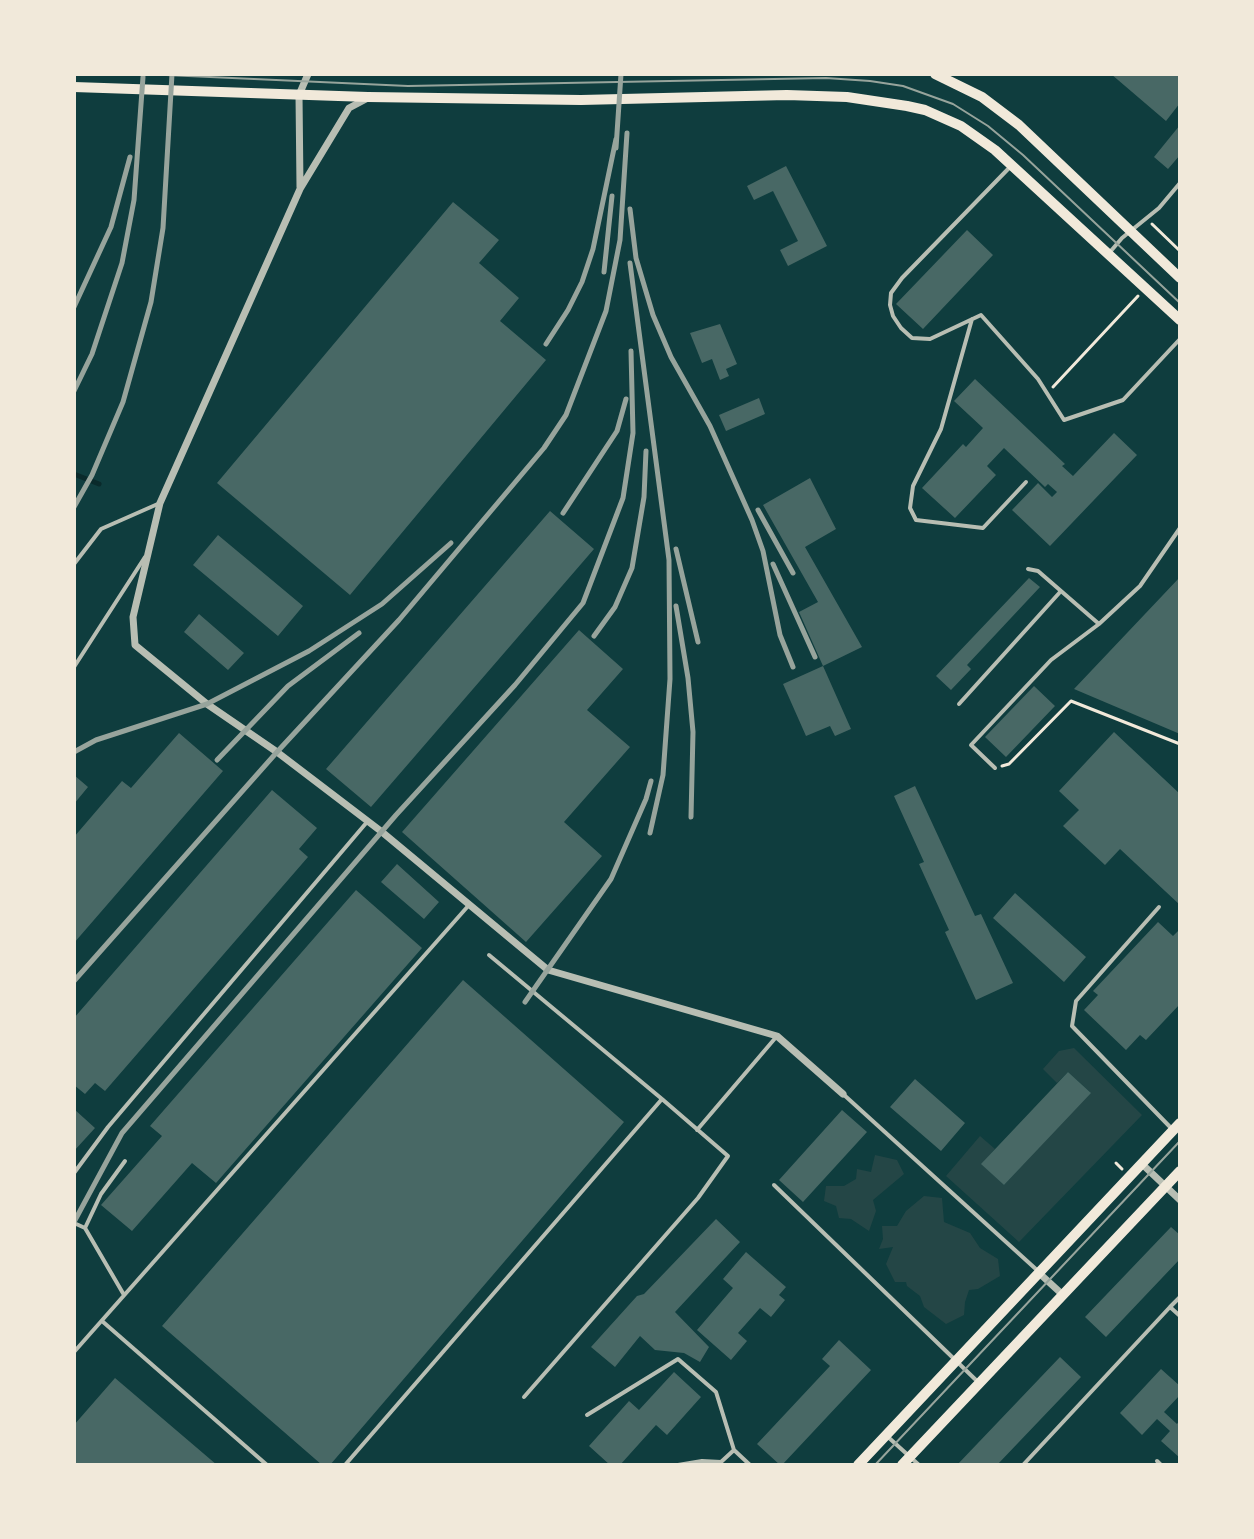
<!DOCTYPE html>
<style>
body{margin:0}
#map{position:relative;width:1254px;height:1539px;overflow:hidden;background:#0f3d3e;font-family:"Roboto Serif",serif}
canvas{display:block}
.frame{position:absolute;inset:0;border:76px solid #f1e9da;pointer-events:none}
</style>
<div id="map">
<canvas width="1254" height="1539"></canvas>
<div class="frame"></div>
</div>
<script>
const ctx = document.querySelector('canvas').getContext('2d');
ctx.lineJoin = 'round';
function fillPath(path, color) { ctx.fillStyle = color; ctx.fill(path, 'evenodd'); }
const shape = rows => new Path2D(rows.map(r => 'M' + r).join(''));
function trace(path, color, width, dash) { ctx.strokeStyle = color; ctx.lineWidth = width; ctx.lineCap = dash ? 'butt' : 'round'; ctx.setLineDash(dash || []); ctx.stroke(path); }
fillPath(shape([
 [1074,1048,1142,1115,1019,1242,946,1176,980,1136,995,1149,982,1164,1004,1185,1090,1092,1068,1072,1057,1083,1043,1069,1059,1051],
 [875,1155,897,1160,904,1174,873,1200,876,1211,869,1231,851,1219,839,1218,836,1206,824,1201,826,1186,844,1186,856,1179,857,1169,871,1172],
 [924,1196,942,1198,944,1222,970,1233,980,1248,998,1259,1000,1276,978,1289,969,1290,965,1302,964,1315,946,1324,924,1307,920,1296,907,1286,906,1282,895,1282,886,1264,893,1247,879,1249,883,1239,882,1226,897,1226,906,1211]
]), '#244646');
trace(shape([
 [74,474,99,484]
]), '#0a2a2b', 5);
fillPath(shape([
 [1111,74,1177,74,1180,77,1180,103,1166,121],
 [1180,125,1180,155,1168,169,1154,157],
 [786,166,827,246,788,266,780,250,798,241,773,191,754,200,747,186],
 [453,202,499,240,479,263,519,298,500,321,546,360,350,595,217,483],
 [967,230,993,255,923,329,896,304],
 [720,324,737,364,726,369,729,376,720,380,712,359,702,363,690,333],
 [975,379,1065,464,1062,466,1073,476,1114,433,1137,455,1050,546,1012,510,1038,483,1052,497,1057,492,1048,484,1045,487,1004,448,987,466,996,475,955,518,922,488,963,444,966,447,983,428,954,401],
 [759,398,765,414,726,431,719,415],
 [810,478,836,529,805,547,862,647,823,666,799,612,818,602,763,505],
 [550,511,594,549,371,807,326,769],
 [218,535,303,606,278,636,193,565],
 [1180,577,1180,734,1074,689],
 [1029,578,1040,587,967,665,971,669,951,690,936,676],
 [199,614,244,653,228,670,184,632],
 [579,630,623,669,587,710,630,747,564,822,602,856,526,942,402,832],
 [823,666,851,729,835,736,830,726,806,736,783,684],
 [1034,686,1055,706,1006,757,985,737],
 [1114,732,1180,794,1180,905,1120,849,1105,865,1063,826,1079,810,1059,791],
 [179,733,223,771,74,943,74,837,122,781,131,788],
 [74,775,88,787,74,804],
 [915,786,975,916,981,914,1013,983,976,1000,945,932,949,930,919,864,924,862,894,796],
 [272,790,317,828,299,849,308,857,105,1091,95,1083,85,1094,74,1085,74,1018],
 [397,864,439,902,424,919,381,882],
 [356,890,422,948,216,1183,192,1163,132,1231,101,1205,162,1136,150,1126],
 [1015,893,1086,957,1064,982,993,918],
 [1158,922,1173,936,1180,929,1180,1004,1146,1040,1140,1035,1126,1050,1084,1010,1098,995,1093,991],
 [463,980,624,1122,330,1465,322,1465,162,1326],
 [1068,1072,1091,1093,1004,1185,981,1164],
 [915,1079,965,1123,941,1151,890,1107],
 [74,1109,95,1128,74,1151],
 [842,1110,867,1132,803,1202,779,1180],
 [716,1219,740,1242,675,1312,709,1347,700,1362,684,1353,655,1350,640,1336,615,1367,591,1347,637,1296,644,1294],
 [1171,1227,1180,1235,1180,1259,1106,1337,1085,1317],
 [746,1252,786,1287,779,1295,785,1300,771,1317,760,1308,738,1333,747,1341,731,1360,697,1330,733,1288,723,1279],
 [839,1340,871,1370,782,1465,780,1465,757,1444,830,1366,822,1359],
 [1060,1357,1081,1377,997,1465,957,1465],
 [1161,1369,1180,1386,1180,1395,1164,1412,1177,1424,1180,1420,1180,1458,1161,1441,1170,1431,1157,1419,1142,1435,1120,1413],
 [674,1372,701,1397,667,1435,656,1425,620,1465,610,1465,589,1446,629,1401,639,1410],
 [115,1378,217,1465,74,1465,74,1425]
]), '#486865');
trace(shape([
 [1152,224,1180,251],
 [1053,387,1138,296],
 [1002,766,1009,764,1071,701,1180,744],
 [1116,1163,1122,1169]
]), '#f1e9da', 3);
trace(shape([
 [1010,167,902,278,891,293,890,305,893,316,901,328,912,338,930,339,981,315,1038,379,1064,420,1123,400,1180,339],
 [1110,252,1122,238,1159,208,1180,183],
 [972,319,941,429,913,486,910,508,916,520,983,528,1026,482],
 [74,564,101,529,160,503],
 [1028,569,1038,571,1099,624],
 [74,667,145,557],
 [959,704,1061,591],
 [995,768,971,745,1051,660,1099,624,1140,586,1180,528],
 [1159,907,1076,1001,1072,1026,1172,1129],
 [843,1094,1038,1271],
 [697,1130,777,1036],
 [74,1173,108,1127,367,822],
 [774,1185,978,1382],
 [74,1223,85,1228,124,1295],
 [85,1228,101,1194,125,1161],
 [1180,1297,1170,1307,1180,1316],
 [102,1321,267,1465],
 [74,1352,469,905],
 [524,1397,698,1198,728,1156,662,1099],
 [587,1415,678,1359,716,1392,734,1450,750,1465],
 [888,1437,919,1465],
 [1157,1461,1161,1465],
 [345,1465,662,1099,489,955],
 [678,1465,702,1461,721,1462,734,1450],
 [1023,1465,1170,1307]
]), '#b8beb3', 4);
trace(shape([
 [366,99,349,108,300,189,160,503,133,617,135,645,207,704,277,752,382,832,548,970,777,1036,843,1094],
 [300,187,299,95,308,74],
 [1142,1164,1180,1200],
 [1039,1273,1063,1295]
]), '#b8beb3', 7);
trace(shape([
 [935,74,982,97,1019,125,1180,278],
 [74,87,368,97,581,100,787,95,847,97,907,106,925,110,961,126,995,150,1180,320],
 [858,1465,1180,1123],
 [902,1465,1180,1171]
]), '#f1e9da', 10);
trace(shape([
 [144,74,408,86,826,78,870,81,903,86,953,104,988,126,1023,155,1180,303],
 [875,1465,1180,1141]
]), '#97a49c', 2);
trace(shape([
 [616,148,621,74],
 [630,209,636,258,653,315,671,357,710,426,752,520,763,551,780,635,793,667],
 [630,263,669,560,670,679,663,775,650,833],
 [604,272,612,196],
 [74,307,111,227,130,157],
 [546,344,568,310,582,282,593,249,616,139],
 [74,391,92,354,122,263,134,200,143,77],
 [74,507,92,475,123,402,151,302,163,228,172,74],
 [758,510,793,573],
 [563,513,617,431,626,399],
 [676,549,698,642],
 [773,564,815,657],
 [676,606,688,678,693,732,691,817],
 [594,636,615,607,632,568,644,497,646,451],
 [74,752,96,740,207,704,309,651,382,604,451,543],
 [217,760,288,686,359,633],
 [74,981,277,752,399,620,544,448,566,415,606,311,620,240,627,133],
 [525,1002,611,879,646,799,651,781],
 [74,1222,122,1133,396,815,515,685,583,603,623,498,633,433,631,351]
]), '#97a49c', 5);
</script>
